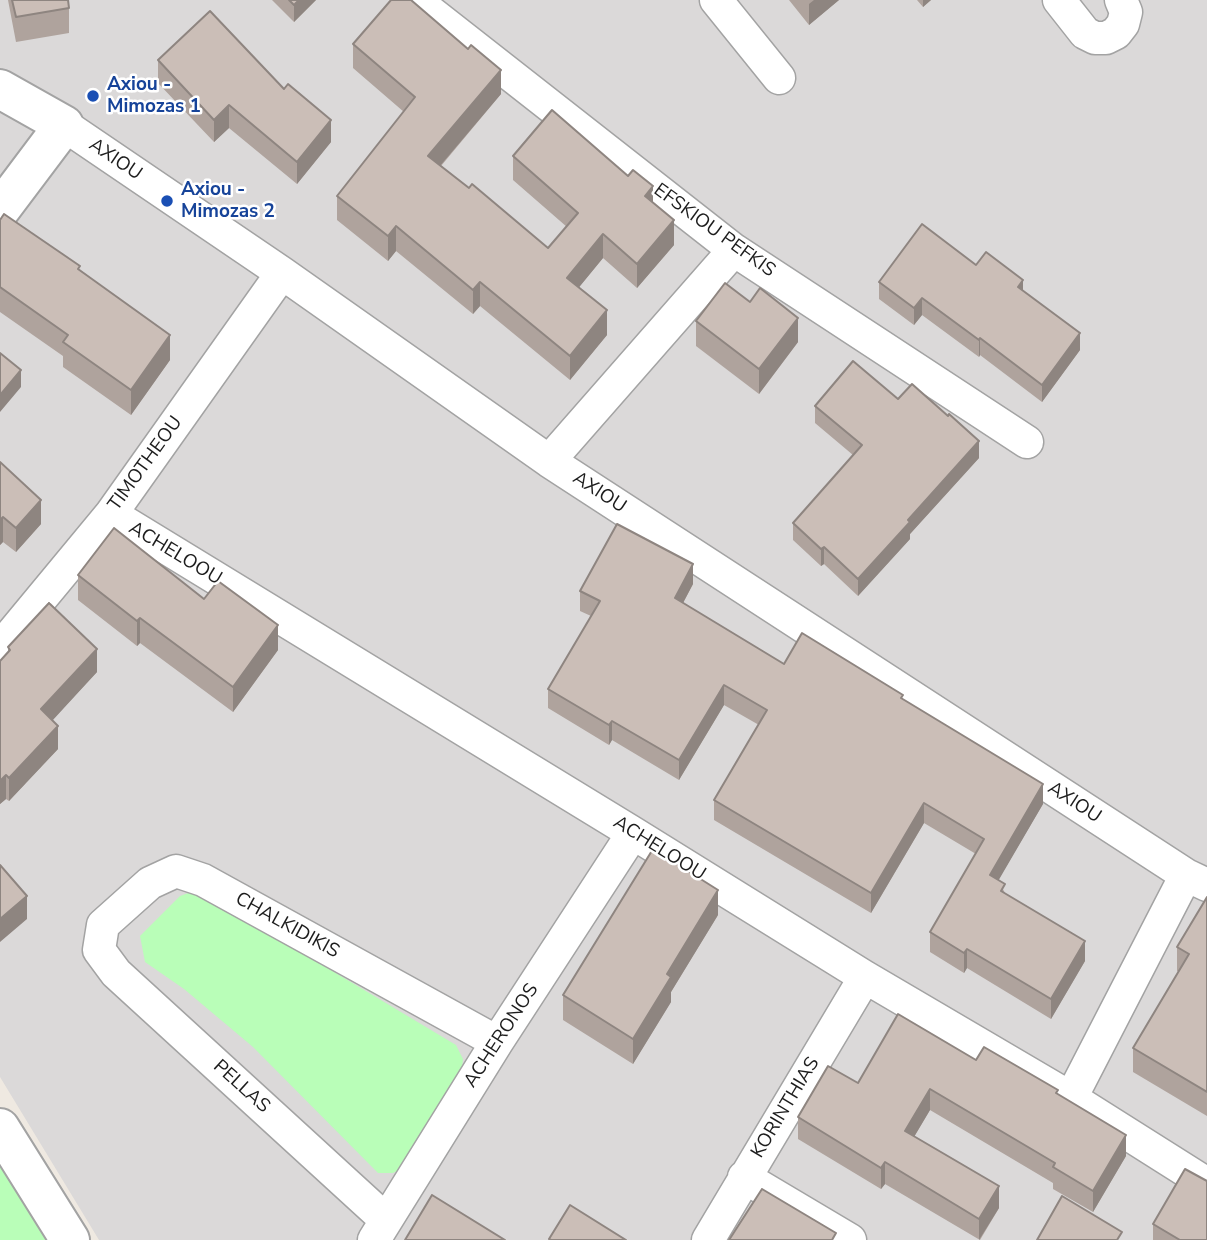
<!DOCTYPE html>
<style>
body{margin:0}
canvas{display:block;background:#efe9e1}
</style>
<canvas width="1207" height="1240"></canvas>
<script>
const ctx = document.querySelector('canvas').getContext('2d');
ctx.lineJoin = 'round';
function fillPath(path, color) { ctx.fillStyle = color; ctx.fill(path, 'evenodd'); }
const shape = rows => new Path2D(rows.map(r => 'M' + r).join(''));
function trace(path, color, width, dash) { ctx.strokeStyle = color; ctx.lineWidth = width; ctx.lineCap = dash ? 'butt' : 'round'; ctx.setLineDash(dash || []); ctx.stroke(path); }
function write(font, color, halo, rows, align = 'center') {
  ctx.font = font + ' "Nunito Sans",sans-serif'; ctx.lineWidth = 5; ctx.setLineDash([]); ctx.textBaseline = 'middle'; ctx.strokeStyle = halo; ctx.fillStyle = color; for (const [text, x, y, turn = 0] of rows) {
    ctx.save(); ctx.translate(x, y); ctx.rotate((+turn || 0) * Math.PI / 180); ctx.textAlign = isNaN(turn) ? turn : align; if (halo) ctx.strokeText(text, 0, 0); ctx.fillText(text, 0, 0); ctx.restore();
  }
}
fillPath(shape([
 [0,0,1207,0,1207,1240,99,1240,0,1077]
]), '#dbd9d9');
fillPath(shape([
 [197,890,456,1045,463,1059,461,1078,401,1169,393,1173,378,1173,253,1047,184,989,145,962,140,936,180,896],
 [0,1135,63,1240,0,1240]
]), '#b9feb8');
const minor = shape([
 [415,0,734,250,1027,442],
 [716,0,779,78],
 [1059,0,1085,33,1095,38,1106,38,1116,33,1123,24,1126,12,1121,0],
 [64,125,282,273,549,461,1186,875,1207,885],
 [549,461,734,250],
 [111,514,633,833,865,977,1071,1098,1207,1184],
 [0,648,111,514,282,273],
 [1071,1098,1186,875],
 [744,1177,850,1240],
 [386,1220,116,973,99,950,103,925,150,883,176,871,203,880,497,1042],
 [374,1240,497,1042,633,833],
 [708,1240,865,977]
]);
const tertiary = shape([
 [0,89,64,125,0,210],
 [0,1128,70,1240]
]);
trace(minor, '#a3a3a3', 35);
trace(tertiary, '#a3a3a3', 42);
trace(minor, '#fff', 32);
trace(tertiary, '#fff', 38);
fillPath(shape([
 [8,0,68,0,69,8,69,33,16,42],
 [272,0,316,0,294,22],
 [789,0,839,0,809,25],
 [917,0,931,0,923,7],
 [353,44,501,94,441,166,548,248,567,227,513,180,513,156,653,203,674,245,637,288,603,258,579,287,607,335,570,380,480,306,473,314,396,251,388,261,337,220,337,196,404,112,353,68],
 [158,60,331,142,297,184,229,128,214,142,158,83],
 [0,220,80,270,170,360,131,415,63,367,63,356,0,312],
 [976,265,1023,291,1080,350,1042,402,980,355,979,357,922,315,914,325,879,299,879,282],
 [696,321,798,342,759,394,696,346],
 [898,399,979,458,910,534,910,539,858,596,824,564,821,566,793,540,793,523,853,455,815,423,815,406],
 [0,462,41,524,16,552,3,542,0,545],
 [78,575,204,599,278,650,233,712,140,643,137,646,78,600],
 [693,584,683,603,784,664,903,699,1043,804,998,880,1005,893,1085,961,1051,1019,967,968,964,973,930,952,930,932,976,854,924,823,871,913,714,820,714,800,759,725,724,705,679,780,612,740,609,745,548,708,548,689,591,616,580,611,580,591],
 [8,647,97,672,52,720,58,749,9,801,6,799,0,804,0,661,8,653],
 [1207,897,1207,1116,1133,1072,1133,1048,1179,972,1177,971,1177,947],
 [718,915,671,992,671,1002,633,1064,563,1020,563,995],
 [976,1060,1058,1094,1126,1156,1093,1212,1053,1189,1053,1183,930,1110,914,1137,999,1208,980,1240,885,1184,881,1189,798,1139,798,1117,858,1083],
 [1153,1224,1207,1240,1153,1240]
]), '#afa39d');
fillPath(shape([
 [299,0,316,0,294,22,294,5],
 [814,0,839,0,809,25,809,4],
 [923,0,931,0,923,7],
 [501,70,501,94,428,180,428,156],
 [229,105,229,128,214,142,214,120],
 [331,120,331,142,297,184,297,162],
 [653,186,653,210,645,196],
 [674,220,674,245,637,288,637,264],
 [396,226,396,251,388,261,388,236],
 [603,234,603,258,567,302,567,278],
 [1023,280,1023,297,1018,287],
 [480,282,480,306,473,314,473,290],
 [922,298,922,315,914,325,914,308],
 [607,310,607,335,570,380,570,356],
 [798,318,798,342,759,394,759,369],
 [1080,333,1080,350,1042,402,1042,385],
 [170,335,170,360,131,415,131,390],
 [980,338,980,355,979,357,979,340],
 [21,370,21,387,0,412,0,395],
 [979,441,979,458,910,534,910,539,858,596,858,579,908,520],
 [41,500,41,524,16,552,16,528],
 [3,517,3,542,0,545,0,520],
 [824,547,824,564,821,566,821,549],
 [693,564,693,584,675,618,675,598],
 [140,618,140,643,137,646,137,621],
 [278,625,278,650,233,712,233,687],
 [97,649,97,672,41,733,41,709],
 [724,685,724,705,679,780,679,760],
 [612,721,612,740,609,745,609,725],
 [58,726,58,749,9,801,9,778],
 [6,775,6,799,0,804,0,781],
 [1043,784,1043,804,990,895,990,875],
 [924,803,924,823,871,913,871,893],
 [718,890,718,915,671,992,671,1002,633,1064,633,1039,667,974],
 [27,896,27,919,0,942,0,919],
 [1085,941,1085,961,1051,1019,1051,999],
 [967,949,967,968,964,973,964,953],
 [930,1089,930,1110,905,1152,905,1131],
 [1126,1135,1126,1156,1093,1212,1093,1191],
 [885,1162,885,1184,881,1189,881,1168],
 [999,1186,999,1208,979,1240,979,1219]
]), '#8e8580');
const building = shape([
 [12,0,68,0,69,8,16,17,12,0],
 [289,0,299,0,294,5,289,0],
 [391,0,411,0,468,49,471,45,501,70,428,156,469,188,472,184,548,248,578,213,513,156,552,110,628,176,633,170,653,186,645,196,674,220,637,264,603,234,567,278,607,310,570,356,480,282,473,290,396,226,388,236,337,196,415,97,353,44,391,0],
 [210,11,284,89,288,84,331,120,297,162,229,105,214,120,158,60,210,11],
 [4,214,80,266,78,269,170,335,131,390,63,342,68,335,0,287,0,220,4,214],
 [922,224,976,265,986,252,1023,280,1018,287,1080,333,1042,385,980,338,979,340,922,298,914,308,879,282,922,224],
 [725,283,750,302,760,288,798,318,759,369,696,321,725,283],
 [0,353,21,370,0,395,0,353],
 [853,361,898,399,912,384,948,416,949,414,979,441,908,520,910,522,858,579,824,547,821,549,793,523,862,445,815,406,853,361],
 [0,462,41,500,16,528,3,517,0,520,0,462],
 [617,524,693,564,675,598,784,664,802,633,903,695,901,698,1043,784,990,875,1005,884,1001,891,1085,941,1051,999,967,949,964,953,930,932,984,839,924,803,871,893,714,800,767,710,724,685,679,760,612,721,609,725,548,689,600,601,580,591,617,524],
 [114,528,204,599,218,581,278,625,233,687,140,618,137,621,78,575,114,528],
 [49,603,97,649,41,709,58,726,9,778,6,775,0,781,0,661,10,650,8,647,49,603],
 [653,849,718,890,667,974,671,977,633,1039,563,995,653,849],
 [0,865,27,896,0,919,0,865],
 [1207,897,1207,1092,1133,1048,1189,954,1177,947,1207,897],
 [898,1014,976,1060,984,1047,1058,1090,1056,1093,1126,1135,1093,1191,1053,1167,1055,1163,930,1089,905,1131,999,1186,979,1219,885,1162,881,1168,798,1117,828,1066,858,1083,898,1014],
 [1185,1169,1207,1181,1207,1240,1180,1240,1153,1224,1185,1169],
 [762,1189,836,1233,832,1240,729,1240,762,1189],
 [432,1195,505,1240,405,1240,432,1195],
 [1062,1196,1122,1232,1117,1240,1037,1240,1062,1196],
 [570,1205,626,1240,551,1240,549,1239,570,1205]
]);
fillPath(building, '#cbbeb7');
trace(building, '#8e8580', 2);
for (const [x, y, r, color] of [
 [93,96,7,"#1a4fb4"],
 [167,201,7,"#1a4fb4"]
]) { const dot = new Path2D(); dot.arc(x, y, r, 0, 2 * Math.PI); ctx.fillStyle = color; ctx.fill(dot); trace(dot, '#fff', 2.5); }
write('bold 19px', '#164399', '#fff', [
 ["Axiou -",107,85],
 ["Mimozas 1",107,107],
 ["Axiou -",181,190],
 ["Mimozas 2",181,212]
], 'left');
write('19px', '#1c1c1c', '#fff', [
 ["AXIOU",115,160,34],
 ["EFSKIOU PEFKIS",714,231,36],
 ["TIMOTHEOU",146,464,-54],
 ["AXIOU",599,493,33],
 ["ACHELOOU",175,554,31],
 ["AXIOU",1074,803,33],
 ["ACHELOOU",659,849,32],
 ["CHALKIDIKIS",287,926,29],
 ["ACHERONOS",502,1036,-57],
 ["PELLAS",241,1087,42],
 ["KORINTHIAS",786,1108,-59]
]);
</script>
